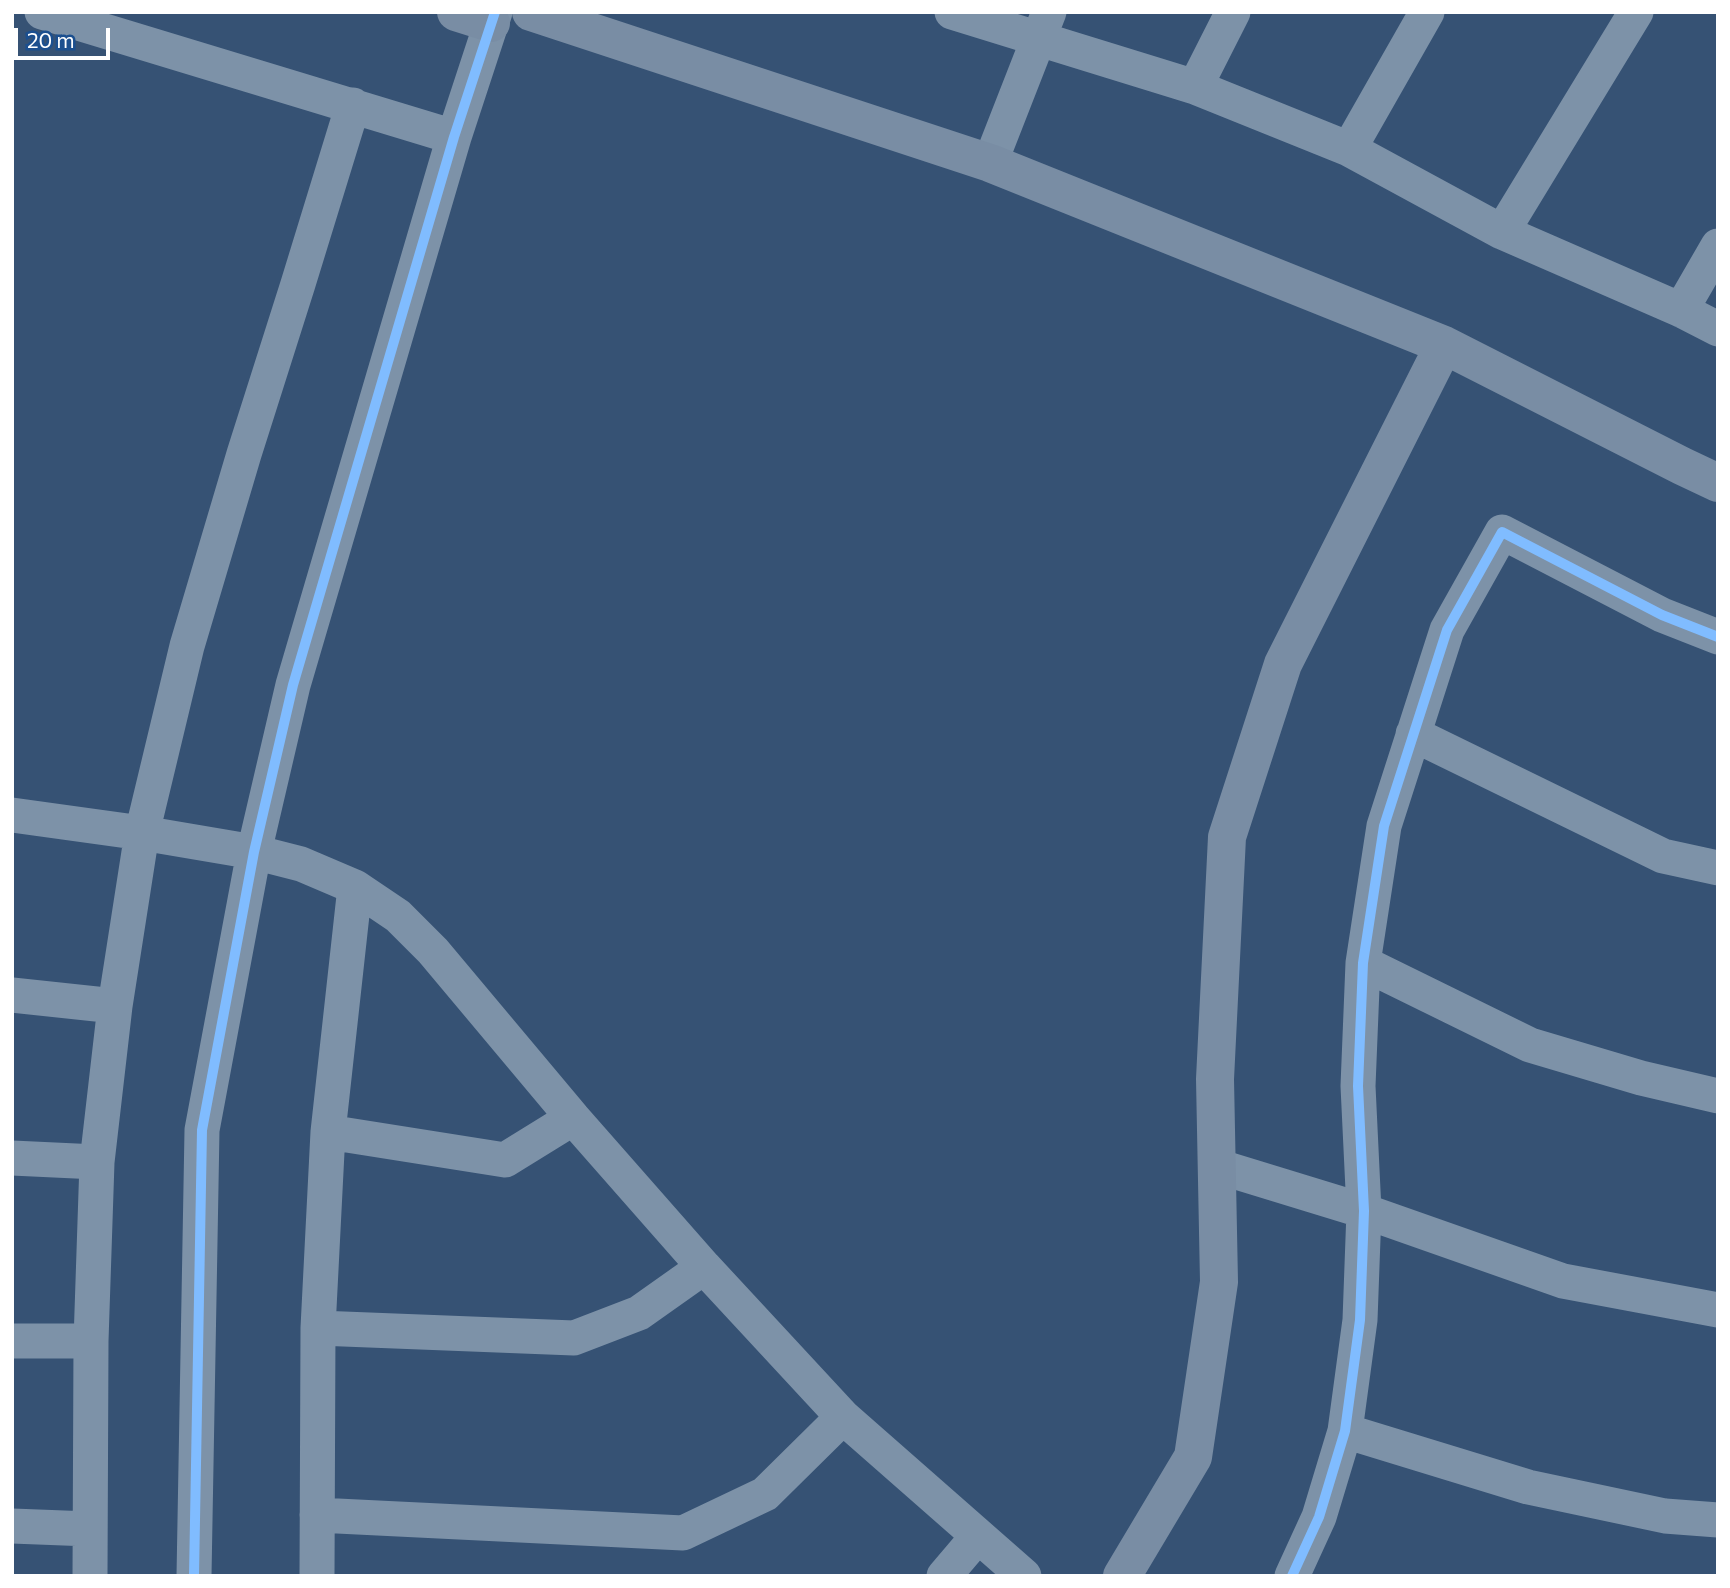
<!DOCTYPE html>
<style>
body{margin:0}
#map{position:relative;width:1730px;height:1588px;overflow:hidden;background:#365274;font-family:Commissioner,sans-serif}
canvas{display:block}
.frame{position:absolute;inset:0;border:14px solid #fff;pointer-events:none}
.scale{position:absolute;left:14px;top:28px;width:96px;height:32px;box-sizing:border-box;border:4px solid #fff;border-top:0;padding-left:9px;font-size:21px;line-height:24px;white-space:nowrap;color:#fff;-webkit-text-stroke:5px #1b4f8f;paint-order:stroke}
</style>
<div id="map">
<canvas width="1730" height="1588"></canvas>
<div class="frame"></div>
<div class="scale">20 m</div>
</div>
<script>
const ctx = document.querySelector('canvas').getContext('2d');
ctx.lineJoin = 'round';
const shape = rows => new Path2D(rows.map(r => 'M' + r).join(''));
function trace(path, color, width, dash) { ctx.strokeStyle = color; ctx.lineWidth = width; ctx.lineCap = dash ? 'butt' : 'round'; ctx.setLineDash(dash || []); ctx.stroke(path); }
trace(shape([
 [42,12,454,137],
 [952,12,1195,87,1349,149,1502,232,1681,310,1718,329],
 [1195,87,1233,12],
 [1349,149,1427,12],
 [990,163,1049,12],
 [1502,232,1636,12],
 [1681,310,1718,246],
 [1413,734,1663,856,1718,868],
 [12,815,142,833,254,852,301,864,355,887,398,916,433,951,573,1118,704,1267,843,1417,1024,1576],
 [1363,963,1530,1045,1641,1078,1718,1096],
 [12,995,115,1006],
 [328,1132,505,1160,573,1118],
 [12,1158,97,1162],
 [1217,1166,1364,1211,1563,1281,1718,1310],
 [318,1328,574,1338,639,1313,704,1267],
 [12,1341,91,1341],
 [1345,1431,1528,1487,1665,1516,1718,1520],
 [317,1515,683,1533,765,1494,843,1417],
 [12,1526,90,1529],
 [90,1576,91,1341,97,1162,115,1006,142,833,187,646,244,454,298,284,353,105],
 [194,1576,202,1130,254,852,293,685,454,137,495,12],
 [317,1576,318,1328,328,1132,355,887],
 [944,1576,978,1536],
 [1292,1576,1319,1517,1345,1431,1360,1320,1364,1211,1358,1086,1363,963,1384,826,1447,630,1502,532,1662,615,1718,637]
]), '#7d92a8', 35);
trace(shape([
 [456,12,491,23],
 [531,12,990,163,1444,345,1682,466,1718,483],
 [1122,1576,1193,1457,1219,1282,1215,1079,1227,837,1283,664,1444,345]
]), '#798da4', 38);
trace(shape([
 [194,1576,202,1130,254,852,293,685,454,137,495,12],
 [1292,1576,1319,1517,1345,1431,1360,1320,1364,1211,1358,1086,1363,963,1384,826,1447,630,1502,532,1662,615,1718,637]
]), '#80bcff', 10);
</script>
